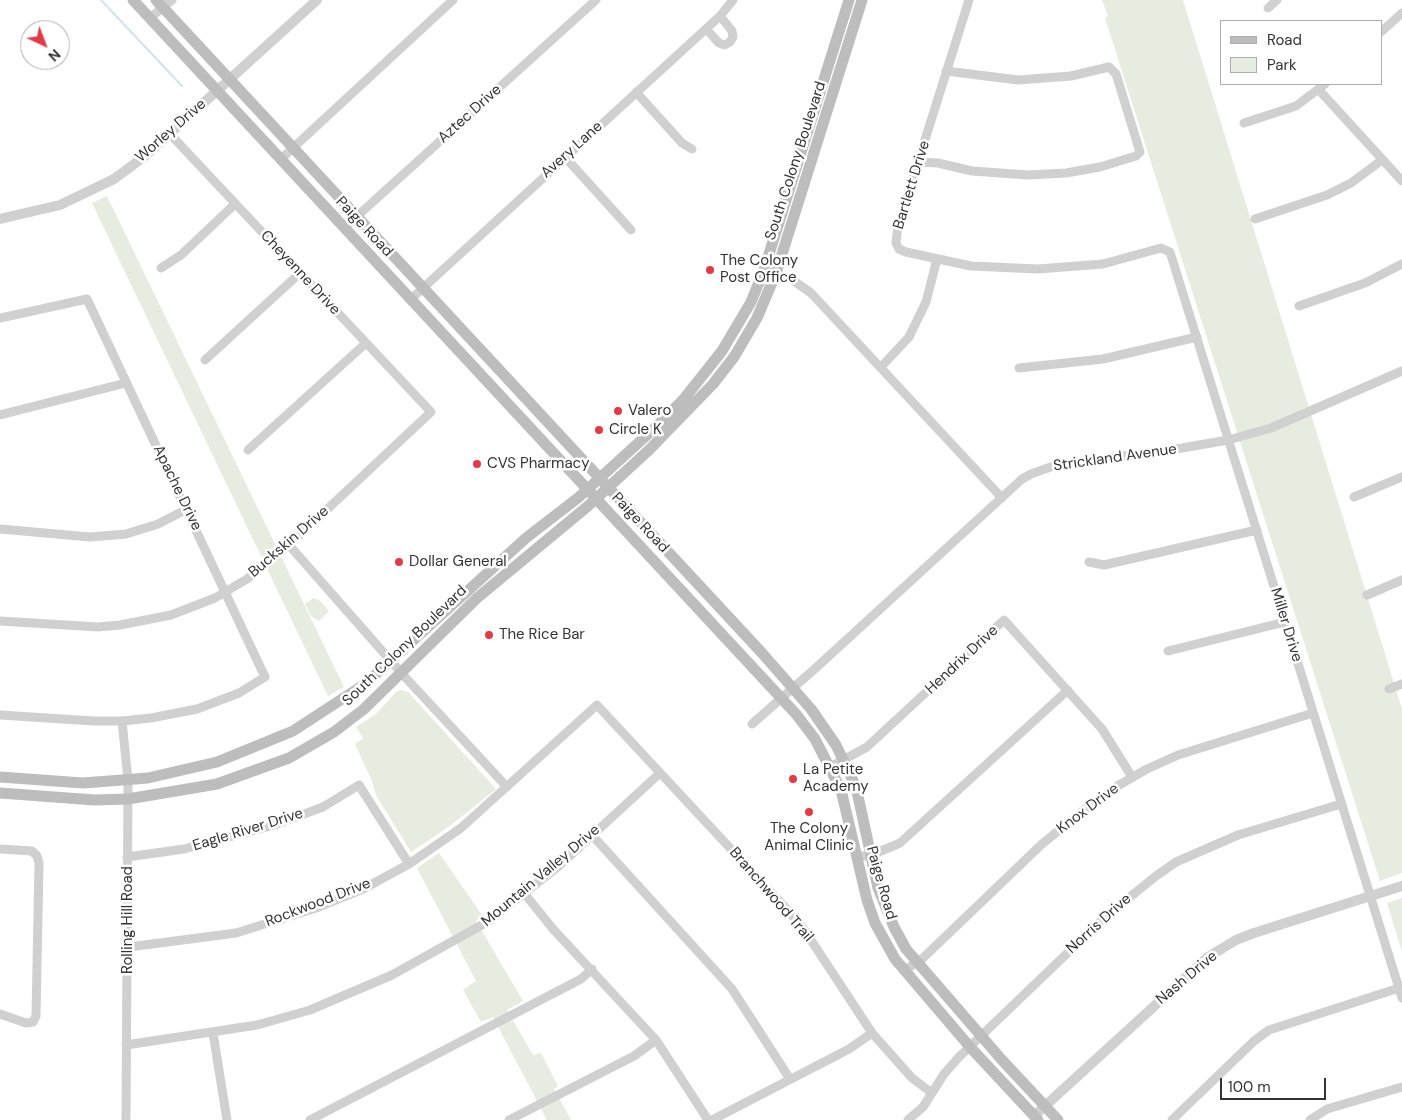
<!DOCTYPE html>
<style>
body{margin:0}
#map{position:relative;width:1402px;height:1120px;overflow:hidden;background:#fff;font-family:"DM Sans",sans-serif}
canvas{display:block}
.legend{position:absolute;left:1220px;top:20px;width:162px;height:65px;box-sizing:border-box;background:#fff;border:1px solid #adadad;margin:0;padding:6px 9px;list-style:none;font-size:15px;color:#333}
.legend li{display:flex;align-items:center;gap:10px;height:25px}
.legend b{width:25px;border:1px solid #adadad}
.north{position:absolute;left:20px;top:20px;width:50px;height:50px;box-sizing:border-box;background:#fff;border:1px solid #adadad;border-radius:50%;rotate:137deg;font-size:14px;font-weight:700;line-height:20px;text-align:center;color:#333}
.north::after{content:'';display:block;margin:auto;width:18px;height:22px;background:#e63946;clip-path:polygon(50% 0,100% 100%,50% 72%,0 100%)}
.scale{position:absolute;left:1220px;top:1078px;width:106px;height:22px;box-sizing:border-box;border:2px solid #333;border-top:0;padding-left:6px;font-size:15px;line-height:18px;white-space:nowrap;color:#333;-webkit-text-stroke:4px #fff;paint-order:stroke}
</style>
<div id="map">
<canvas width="1402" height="1120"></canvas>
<ul class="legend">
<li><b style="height:6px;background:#bdbdbd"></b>Road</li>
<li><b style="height:14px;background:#e6ecdf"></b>Park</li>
</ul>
<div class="north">N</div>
<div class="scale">100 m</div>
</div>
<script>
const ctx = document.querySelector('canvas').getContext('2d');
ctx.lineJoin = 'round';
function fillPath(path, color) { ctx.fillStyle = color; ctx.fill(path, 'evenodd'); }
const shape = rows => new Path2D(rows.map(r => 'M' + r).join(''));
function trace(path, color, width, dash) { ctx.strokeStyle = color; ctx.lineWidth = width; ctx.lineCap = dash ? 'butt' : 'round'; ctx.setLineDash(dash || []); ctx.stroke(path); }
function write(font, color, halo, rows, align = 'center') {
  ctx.font = font + ' "DM Sans",sans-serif'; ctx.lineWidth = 5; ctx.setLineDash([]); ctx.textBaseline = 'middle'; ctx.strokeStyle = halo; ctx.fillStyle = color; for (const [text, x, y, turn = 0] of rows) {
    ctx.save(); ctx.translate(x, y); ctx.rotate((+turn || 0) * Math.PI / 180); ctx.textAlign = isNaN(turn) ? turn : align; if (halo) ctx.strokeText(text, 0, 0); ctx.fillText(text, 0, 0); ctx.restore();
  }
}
fillPath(shape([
 [1102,0,1183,0,1402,709,1402,873,1380,881,1105,18,1108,16],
 [107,196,344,687,328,696,92,203],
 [313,598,319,600,329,611,319,621,311,616,305,604],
 [401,690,408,692,496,789,451,825,411,852,376,795,372,781,355,744,363,738,356,727,376,714,396,692],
 [439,853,482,915,476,921,523,1001,507,1010,533,1055,541,1053,558,1086,554,1089,571,1120,547,1120,493,1017,481,1022,463,990,476,981,417,868],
 [1402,898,1402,952,1387,903]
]), '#e6ecdf');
trace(shape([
 [101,0,182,86]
]), '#cfe2ee', 2);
trace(shape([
 [969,0,918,162,897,233,896,243,899,249,906,252,971,266,1038,269,1103,264,1161,248,1170,252,1402,998],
 [1268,8,1277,0],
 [150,18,172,0],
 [706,29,719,43,725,45,730,42,733,37,732,31,720,16],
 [1381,32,1402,13],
 [1319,90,1402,181],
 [636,92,682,143,692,149],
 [1244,123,1296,106,1325,84],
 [565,157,631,230],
 [281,159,453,0],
 [918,162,938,163,972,171,1028,175,1066,173,1100,167,1136,156,1140,152,1116,74,1109,67,1071,76,1018,80,946,71],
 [1255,219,1327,195,1351,183,1382,160],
 [344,228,596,0],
 [161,268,181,255,235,204],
 [772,272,794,281,811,293,1002,498],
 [411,299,720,16,733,0],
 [1299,306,1365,283,1402,264],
 [0,318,87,299,265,677,239,693,197,709,151,718,122,721,94,721,0,715],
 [205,360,300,273],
 [881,367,909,337,926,302,937,259],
 [1019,368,1103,359,1197,337],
 [0,415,126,383],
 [248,450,366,343],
 [1354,497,1402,477],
 [0,529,90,537,126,534,158,524,187,509],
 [289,545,405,677,507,787],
 [1089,562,1104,565,1257,530],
 [1367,595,1402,580],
 [0,621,98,627,120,625,171,615,215,598,247,579,289,545,431,412,170,134],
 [1168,651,1285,622],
 [1389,689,1402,684],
 [122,721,128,780,126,1120],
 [752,724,818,666,1022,479,1031,474,1056,465,1182,448,1228,440,1271,428,1402,371],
 [830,767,867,747,1004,620,1102,729,1132,777],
 [592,835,732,989,790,1079],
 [0,849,32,851,37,856,39,863,36,1016,33,1022,26,1023,0,1014],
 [856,856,869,856,900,843,1068,690],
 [127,857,184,849,274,825,323,807,359,785,409,864],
 [524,893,553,929,656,1040,708,1120],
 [129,947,236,933,316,908,363,889,409,864,461,828,597,705,783,905,805,931,872,1033,912,1078,932,1093],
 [904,971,923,958,1042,844,1085,809,1119,785,1147,769,1178,755,1313,713],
 [213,1033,227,1120],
 [126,1045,257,1025,310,1010,392,975,489,921,560,865,660,773],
 [310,1120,581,979,592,969],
 [509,1120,634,1056,656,1040],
 [712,1120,849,1049,872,1033],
 [908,1120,923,1107,944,1074,959,1057,1104,918,1156,876,1176,862,1238,835,1341,804],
 [1172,1120,1254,1041,1269,1030,1399,988],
 [1310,1120,1327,1109,1402,1087]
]), '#d0d0d0', 9);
trace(shape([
 [0,219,60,205,114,179,145,156,317,0],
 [1034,1116,1208,957,1236,940,1254,933,1402,886]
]), '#d0d0d0', 10);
trace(shape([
 [133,0,796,714,815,739,841,790,867,900,875,923,895,959,970,1047,1038,1120],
 [156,0,762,653,811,709,836,745,856,787,878,888,894,927,906,949,1002,1060,1058,1120],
 [0,777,83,783,148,778,217,762,293,731,365,684,526,538,579,497,658,425,683,400,722,351,751,302,764,270,849,0],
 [0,793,95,800,128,799,217,784,289,758,334,732,364,709,477,598,588,506,650,449,713,384,734,357,757,318,776,273,862,0]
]), '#bdbdbd', 11);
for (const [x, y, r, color] of [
 [710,270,5,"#e63946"],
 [618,411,5,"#e63946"],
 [599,430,5,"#e63946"],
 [477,464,5,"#e63946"],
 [399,562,5,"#e63946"],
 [489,635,5,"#e63946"],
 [793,779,5,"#e63946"],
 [809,812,5,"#e63946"]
]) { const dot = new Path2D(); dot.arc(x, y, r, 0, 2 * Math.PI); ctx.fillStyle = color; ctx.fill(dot); trace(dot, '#fff', 2); }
write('15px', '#333', '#fff', [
 ["Aztec Drive",470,114,-42],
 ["Worley Drive",171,131,-41],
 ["Avery Lane",572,150,-42],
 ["South Colony Boulevard",796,161,-72],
 ["Bartlett Drive",912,185,-73],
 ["Paige Road",364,227,47],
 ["Cheyenne Drive",300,273,47],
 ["Strickland Avenue",1115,458,-8],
 ["Apache Drive",177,488,64],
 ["Paige Road",640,523,47],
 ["Buckskin Drive",289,542,-41],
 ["Miller Drive",1286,625,73],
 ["South Colony Boulevard",405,646,-44],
 ["Hendrix Drive",962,660,-43],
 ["Knox Drive",1088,809,-37],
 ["Eagle River Drive",248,830,-17],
 ["Mountain Valley Drive",541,876,-40],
 ["Paige Road",881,883,74],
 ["Branchwood Trail",771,895,49],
 ["Rockwood Drive",318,903,-21],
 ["Rolling Hill Road",128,920,-90],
 ["Norris Drive",1099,924,-42],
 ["Nash Drive",1187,978,-40]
]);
write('15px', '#333', '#fff', [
 ["The Colony",720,261],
 ["Post Office",720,278],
 ["Valero",628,411],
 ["Circle K",609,430],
 ["CVS Pharmacy",487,464],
 ["Dollar General",409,562],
 ["The Rice Bar",499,635],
 ["La Petite",803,770],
 ["Academy",803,787],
 ["The Colony",809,829,"center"],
 ["Animal Clinic",809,846,"center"]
], 'left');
</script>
